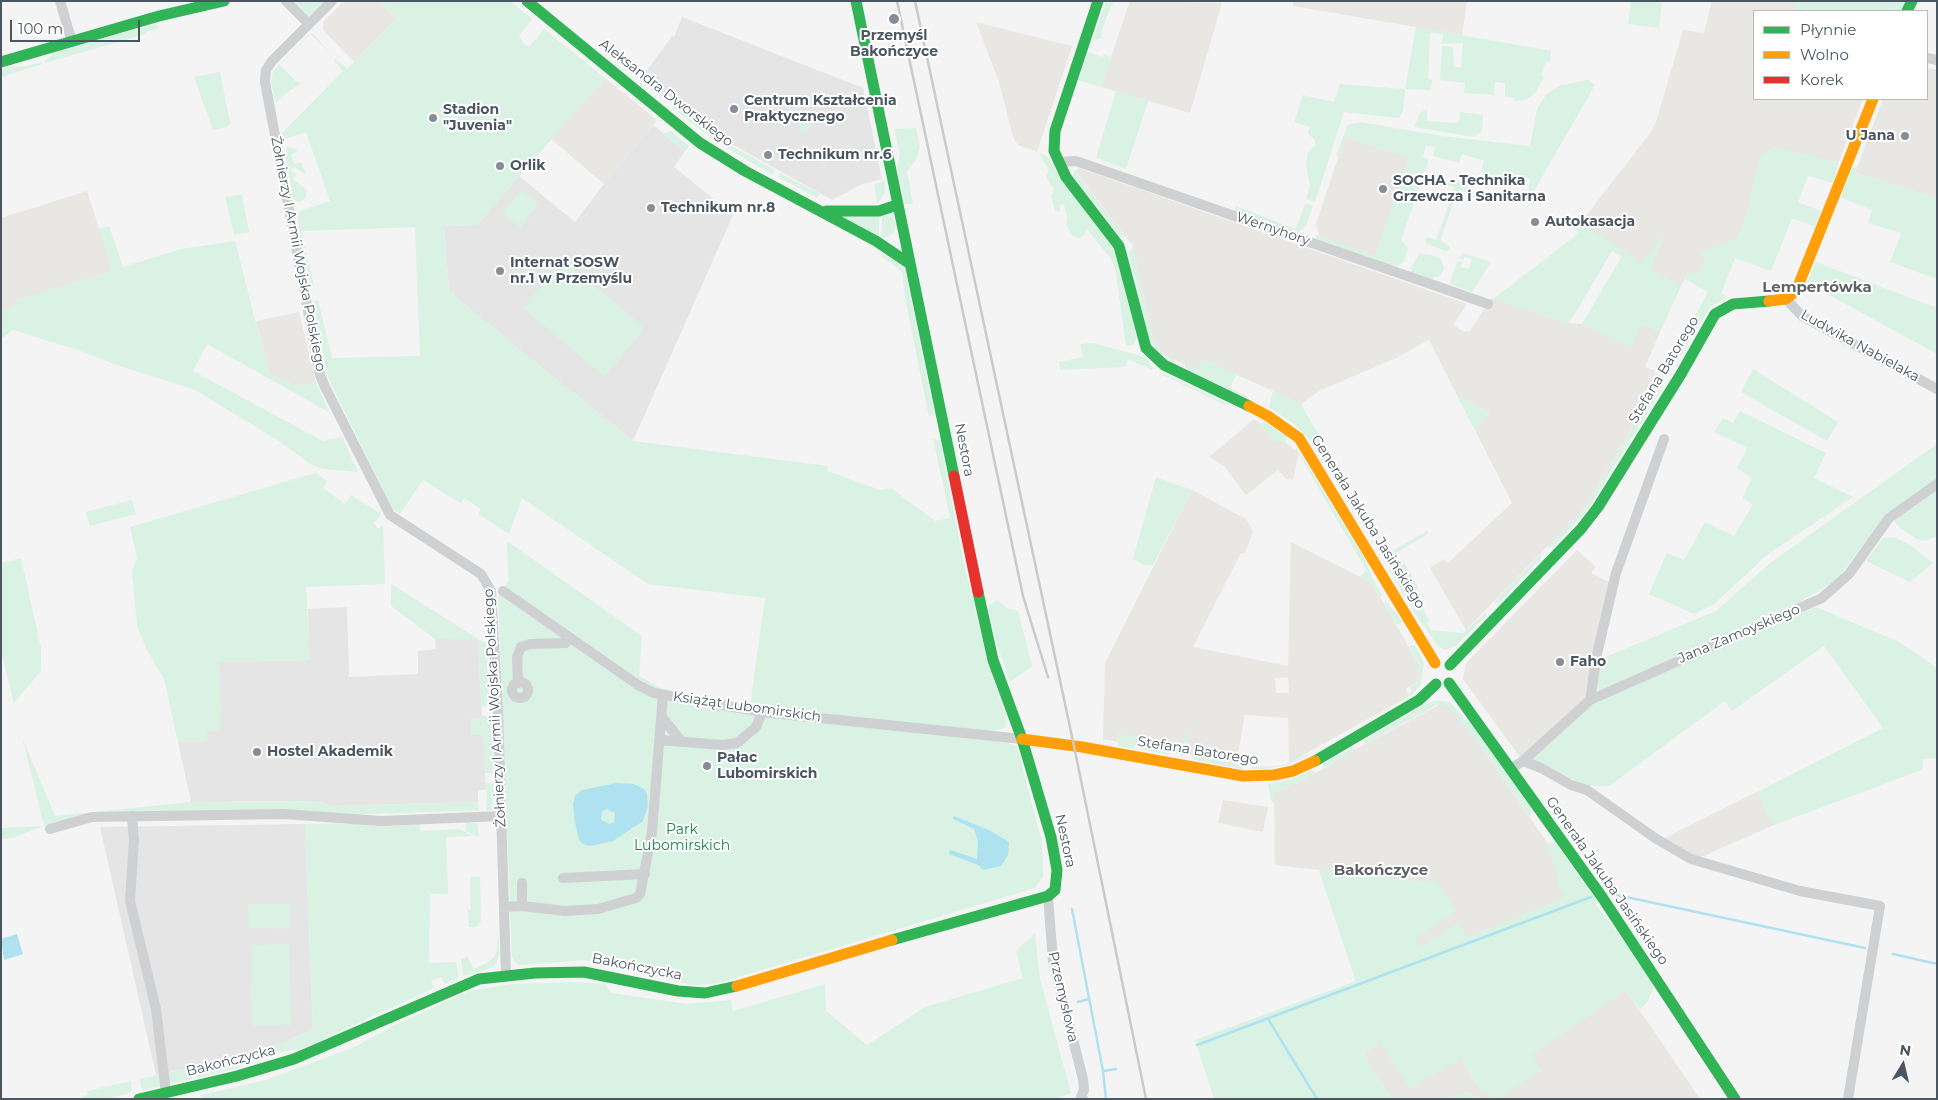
<!DOCTYPE html>
<meta charset="utf-8">
<style>
body{margin:0}
#map{position:relative;width:1938px;height:1100px;overflow:hidden;background:#f4f4f4;font-family:Montserrat,sans-serif}
canvas{display:block}
.frame{position:absolute;inset:0;border:2px solid #4a5661;pointer-events:none}
.legend{position:absolute;left:1753px;top:10px;width:175px;height:90px;box-sizing:border-box;background:#fff;border:1px solid #b7bbc0;margin:0;padding:6px 9px;list-style:none;font-size:15px;color:#4a5661}
.legend li{display:flex;align-items:center;gap:10px;height:25px}
.legend b{width:25px;border:1px solid #b7bbc0}
.north{position:absolute;left:1878px;top:1040px;width:50px;height:50px;-webkit-text-stroke:4px #fff;paint-order:stroke;rotate:9deg;font-size:14px;font-weight:700;line-height:20px;text-align:center;color:#4a5661}
.north::after{content:'';display:block;margin:auto;width:18px;height:22px;background:#4a5661;clip-path:polygon(50% 0,100% 100%,50% 72%,0 100%)}
.scale{position:absolute;left:10px;top:20px;width:130px;height:22px;box-sizing:border-box;border:2px solid #4a5661;border-top:0;padding-left:6px;font-size:15px;line-height:18px;white-space:nowrap;color:#4a5661;-webkit-text-stroke:4px #fff;paint-order:stroke}
</style>
<div id="map">
<canvas width="1938" height="1100"></canvas>
<div class="frame"></div>
<ul class="legend">
<li><b style="height:6px;background:#30b455"></b>Płynnie</li>
<li><b style="height:6px;background:#ff9f0a"></b>Wolno</li>
<li><b style="height:6px;background:#e5322d"></b>Korek</li>
</ul>
<div class="north">N</div>
<div class="scale">100 m</div>
</div>
<script>
const ctx = document.querySelector('canvas').getContext('2d');
ctx.lineJoin = 'round';
function fillPath(path, color) { ctx.fillStyle = color; ctx.fill(path, 'evenodd'); }
const shape = rows => new Path2D(rows.map(r => 'M' + r).join(''));
function trace(path, color, width, dash) { ctx.strokeStyle = color; ctx.lineWidth = width; ctx.lineCap = dash ? 'butt' : 'round'; ctx.setLineDash(dash || []); ctx.stroke(path); }
function write(font, color, halo, rows, align = 'center') {
  ctx.font = font + ' Montserrat,sans-serif'; ctx.lineWidth = 4; ctx.setLineDash([]); ctx.textBaseline = 'middle'; ctx.strokeStyle = halo; ctx.fillStyle = color; for (const [text, x, y, turn = 0] of rows) {
    ctx.save(); ctx.translate(x, y); ctx.rotate((+turn || 0) * Math.PI / 180); ctx.textAlign = isNaN(turn) ? turn : align; if (halo) ctx.strokeText(text, 0, 0); ctx.fillText(text, 0, 0); ctx.restore();
  }
}
fillPath(shape([
 [344,1,379,1,397,19,354,62,323,30,323,22],
 [1130,1,1222,3,1190,113,1101,87],
 [1293,1,1467,1,1462,35,1293,6],
 [1712,1,1797,1,1795,11,1754,11,1754,99,1863,99,1838,164,1778,151,1721,293,1686,277,1680,288,1575,230,1651,132,1656,122,1683,30,1704,33],
 [976,22,1072,46,1037,152,1018,145,1013,137,999,82],
 [1927,68,1937,70,1937,198,1855,173,1883,99,1927,99],
 [605,78,657,120,604,184,551,139],
 [1345,137,1410,158,1375,256,1320,237,1316,224],
 [1079,168,1467,304,1453,325,1465,332,1470,331,1491,298,1566,323,1582,324,1631,347,1641,324,1660,332,1645,367,1653,370,1660,380,1585,508,1466,630,1430,568,1443,559,1448,563,1512,503,1475,430,1490,413,1457,395,1429,340,1396,358,1319,391,1301,404,1203,359,1198,370,1162,354,1152,336,1133,246,1076,172],
 [87,191,113,271,17,300,10,308,1,310,1,218],
 [299,312,316,382,299,386,269,374,256,321],
 [1254,419,1276,434,1299,454,1293,480,1286,479,1278,470,1246,495,1224,466,1209,457],
 [1192,490,1246,519,1253,531,1245,553,1241,553,1193,647,1288,666,1291,542,1372,583,1418,663,1419,681,1406,689,1409,696,1289,763,1288,718,1245,715,1236,764,1103,739,1105,663],
 [1288,677,1289,693,1276,693,1275,678],
 [1577,550,1596,567,1591,573,1611,583,1584,701,1520,757,1463,679,1466,663],
 [1441,704,1452,708,1476,740,1585,897,1356,981,1319,870,1275,865,1274,793,1316,773,1356,749],
 [1757,792,1774,825,1699,858,1665,838],
 [1223,800,1268,807,1263,832,1218,823],
 [1626,990,1700,1099,1483,1099,1466,1092,1450,1099,1392,1099,1363,1054,1380,1043,1461,1059,1481,1091,1541,1071,1531,1055]
]), '#e8e7e3');
fillPath(shape([
 [682,17,863,88,882,179,860,185,832,200,719,137,643,76,672,36,674,37],
 [653,125,685,151,674,167,733,215,633,441,455,297,455,293,449,291,444,226,477,225,519,176,575,222,604,184],
 [347,607,349,677,418,674,418,651,436,649,435,639,478,639,482,718,472,735,483,735,486,790,478,790,478,802,330,806,321,801,191,802,178,742,207,741,206,731,220,730,219,662,309,660,308,609],
 [305,824,313,1030,256,1053,156,1075,100,827]
]), '#e6e5e6');
fillPath(shape([
 [294,1,326,1,309,16],
 [379,1,510,1,532,19,519,36,524,44,529,47,544,29,605,78,477,225,444,226,449,290,455,293,455,297,633,441,828,466,827,471,880,490,891,488,935,521,950,518,933,438,940,441,965,568,987,660,1007,720,1006,727,988,733,1017,747,1042,842,1043,877,1035,888,715,984,693,985,584,960,518,965,512,957,498,597,510,578,508,577,507,541,642,636,639,676,663,689,750,706,765,598,648,584,522,498,509,534,478,514,481,509,464,498,461,503,423,480,400,514,392,508,328,378,313,301,318,300,332,358,420,356,415,227,301,231,314,286,311,285,300,237,298,214,302,210,330,201,306,132,285,139,282,133,343,71,334,61,334,58,347,69,397,19],
 [1106,1,1114,3,1110,8,1101,33,1102,38,1093,40],
 [1631,1,1662,1,1659,28,1628,24],
 [1797,1,1906,1,1901,11,1795,11],
 [156,24,159,28,146,32,146,34,45,63,45,60,60,50],
 [1416,27,1551,51,1550,62,1546,61,1541,75,1544,77,1535,93,1526,100,1515,101,1514,98,1505,97,1505,83,1495,82,1494,95,1464,93,1465,83,1440,80,1442,46,1453,47,1454,67,1461,67,1463,43,1442,44,1443,34,1430,33,1428,79,1432,80,1431,90,1405,89,1403,111,1399,118,1344,112,1315,202,1306,199,1310,186,1306,164,1308,152,1315,146,1315,140,1308,134,1310,127,1294,122,1303,95,1334,102,1340,84,1405,89],
 [309,34,313,34,331,54,310,34,280,65,298,83,304,82,289,91,276,103,271,83,273,71],
 [1088,52,1103,57,1104,55,1111,57,1101,87,1078,80],
 [42,62,43,64,1,77,1,69,21,66,22,67],
 [220,72,230,123,227,127,213,130,194,77],
 [1588,80,1595,85,1526,205,1530,179,1518,175,1516,181,1501,176,1499,178,1481,172,1484,161,1462,154,1459,163,1443,159,1433,156,1435,147,1426,145,1423,157,1429,159,1401,240,1408,248,1404,261,1395,268,1316,239,1316,236,1319,235,1375,256,1409,158,1346,137,1339,156,1336,155,1348,125,1360,122,1442,136,1530,146,1537,109,1546,95,1561,85],
 [651,84,670,99,667,102,648,87],
 [1116,91,1148,101,1126,169,1096,158],
 [675,103,720,140,718,142,694,125,672,107],
 [1427,109,1427,121,1454,123,1459,122,1460,112,1483,115,1482,131,1474,137,1414,127,1420,113],
 [808,114,813,117,813,121,807,132,802,133,798,125,804,115],
 [916,128,920,147,916,160,907,171,913,204,905,204,897,167,900,155,894,129],
 [671,131,689,146,685,151,663,134],
 [728,144,775,170,773,175,727,148],
 [288,147,296,149,297,152,291,155,295,164,301,162,306,175,294,167,291,171,296,174,293,179,307,190,306,197,302,201,297,202,293,198,285,153],
 [1775,147,1839,162,1833,183,1808,176,1798,202,1821,211,1815,227,1792,218,1771,271,1735,258,1721,293,1728,297,1710,307,1681,355,1673,357,1708,292,1685,279,1689,271,1697,275,1706,258,1698,253,1735,239,1738,235,1746,216,1760,157,1764,152],
 [1039,153,1047,156,1060,177,1113,247,1137,337,1133,345,1126,346,1116,274,1111,259,1086,228,1084,235,1079,238,1073,236,1066,226,1067,217,1064,205,1061,204,1059,212,1055,211,1051,196,1054,190,1046,177,1049,171],
 [1857,167,1855,173,1937,198,1937,279,1890,262,1901,233,1868,223,1872,210,1840,197,1850,169],
 [1079,168,1076,173,1126,237,1121,237,1073,175,1074,171],
 [780,173,820,194,817,198,778,177],
 [1450,179,1467,185,1470,189,1468,192,1458,190,1440,241,1449,246,1450,250,1446,251,1427,244,1424,240,1427,237,1436,240,1455,188,1444,183],
 [885,181,885,194,877,203,874,184],
 [522,190,539,204,520,228,502,213],
 [242,194,249,232,234,235,225,197],
 [1305,204,1313,206,1306,226,1299,232,1235,211,1236,206,1296,229],
 [879,215,879,236,841,216],
 [882,215,892,217,896,224,894,232,888,237,882,237],
 [1580,223,1642,262,1660,238,1665,238,1650,268,1681,286,1660,332,1641,325,1631,348,1582,324,1622,256,1612,251,1570,322,1566,323,1493,299,1579,233,1575,230],
 [109,226,123,267,181,249,235,241,269,374,299,386,316,382,329,412,207,344,193,371,323,441,342,437,358,472,323,469,310,464,279,441,195,390,117,365,75,349,13,330,1,339,1,310,10,308,17,300,112,271,99,229],
 [1133,246,1152,336,1162,354,1176,360,1174,362,1157,351,1150,339,1129,252],
 [877,252,894,260,905,270,934,413,929,417,905,298,902,272],
 [1420,253,1439,257,1442,261,1444,269,1440,276,1431,279,1412,273,1411,267],
 [1463,253,1491,262,1472,292,1450,284,1457,261,1462,262,1461,267,1469,269,1472,259,1464,257,1463,260,1458,258],
 [564,260,645,328,605,377,523,308],
 [1816,262,1937,308,1937,354,1807,283],
 [1093,343,1145,357,1153,368,1152,370,1128,359,1125,367,1060,370,1059,362,1083,357,1080,344],
 [1203,359,1263,386,1236,375,1230,388,1248,397,1246,398,1185,368,1185,364,1198,370],
 [1753,369,1838,422,1827,441,1741,392],
 [1653,370,1662,377,1662,388,1589,508,1553,547,1549,548,1548,546,1585,508,1660,380],
 [1165,374,1228,404,1227,406,1163,375],
 [1273,391,1301,404,1346,483,1337,484,1310,440,1294,424,1269,407],
 [1457,395,1490,413,1475,430,1469,419],
 [1740,411,1826,453,1814,478,1853,497,1768,554,1714,604,1694,614,1649,594,1667,553,1684,560,1705,522,1734,536,1753,504,1742,498,1752,478,1737,468,1747,448,1714,432,1723,418,1733,423],
 [1264,421,1288,437,1285,442,1276,443,1272,441,1260,426],
 [1937,444,1937,481,1882,521,1835,581,1798,603,1766,615,1752,625,1598,691,1596,681,1600,661,1603,658,1716,611,1770,563],
 [1297,448,1364,557,1373,579,1382,595,1380,596,1372,583,1360,577,1366,570,1299,454,1294,450],
 [315,473,327,481,323,488,345,504,351,495,381,514,374,523,378,529,383,525,385,584,306,587,310,660,219,662,221,730,207,731,207,741,178,742,164,679,147,650,137,625,132,571,137,558,130,527],
 [1156,477,1192,490,1153,565,1144,565,1133,559],
 [1937,488,1937,536,1924,541,1917,539,1900,528,1895,522,1895,517],
 [1351,492,1373,529,1370,531,1346,499],
 [132,500,136,514,90,526,86,512],
 [1427,531,1428,534,1394,554,1392,551],
 [1376,534,1389,557,1385,560,1373,535],
 [1894,537,1910,545,1933,563,1910,582,1866,561,1883,538],
 [1541,554,1541,559,1499,603,1494,602],
 [21,558,41,648,41,671,14,703,1,651,1,563],
 [1402,559,1419,588,1413,593,1430,621,1427,623,1431,630,1463,633,1486,612,1486,616,1456,646,1445,650,1438,646,1414,612,1389,569],
 [391,584,483,642,487,642,488,705,481,707,478,640,435,639,391,606],
 [997,600,1007,608,1018,611,1032,666,1010,682,996,641,988,606],
 [1386,602,1401,619,1403,622,1396,625,1384,603],
 [1816,607,1899,642,1937,668,1937,758,1923,759,1922,770,1774,825,1757,792,1883,728,1824,646,1732,711,1725,701,1609,786,1587,786,1531,761,1532,757,1591,704],
 [1415,645,1424,663,1421,684,1415,692,1409,697,1335,740,1409,696,1408,694,1412,691,1410,687,1419,681,1418,663,1409,646],
 [1438,700,1451,703,1467,722,1470,721,1531,808,1530,817,1476,740,1448,706,1437,705,1365,744,1363,741,1424,705],
 [482,715,491,718,494,773,485,773,483,735,471,735,471,718,482,718],
 [1118,732,1137,736,1134,749,1118,746,1118,742,1115,742],
 [1185,732,1189,733,1185,754,1182,757,1179,753,1181,753],
 [22,737,55,816,191,802,321,801,330,806,478,802,479,810,346,815,94,813,44,826,12,838,1,839,1,828,44,826],
 [1141,741,1167,747,1167,751,1171,752,1169,755,1139,749],
 [1353,747,1356,749,1324,768,1323,764],
 [1308,754,1309,755,1288,765,1262,769,1251,769,1251,767,1277,766,1289,763],
 [1193,756,1236,764,1243,766,1243,769,1194,760],
 [1312,770,1316,773,1274,793,1274,802,1271,801,1268,784,1290,780],
 [486,783,494,783,492,810,487,810],
 [466,822,477,824,479,837,466,831],
 [420,823,420,831,459,829,473,836,446,837,448,894,430,894,429,963,456,962,459,978,445,984,441,977,431,981,434,988,304,1048,273,1053,249,1061,237,1068,197,1078,197,1066,256,1053,313,1030,305,824],
 [1549,843,1556,844,1597,900,1596,905,1632,951,1654,987,1647,1002,1640,1009,1626,990,1532,1055,1542,1070,1498,1099,1481,1091,1461,1059,1410,1089,1380,1043,1363,1054,1392,1099,1214,1099,1195,1040,1356,981,1319,870,1426,882,1434,877,1457,911,1415,939,1420,947,1458,923,1468,937,1560,899,1564,896,1557,884,1557,871,1547,849],
 [470,877,480,877,481,921,476,927,469,927,468,910,471,909],
 [248,904,290,904,290,928,249,929],
 [1035,934,1040,979,1071,1093,1055,1099,202,1099,201,1095,266,1080,357,1046,395,1025,469,991,512,984,573,982,605,984,611,993,687,1004,731,1000,733,1011,825,984,826,1011,867,1045,925,1007,1023,978,1016,951],
 [498,936,500,953,496,964,489,969,463,976,461,959,467,956,474,969,487,963,494,957,497,950],
 [289,944,291,1025,252,1026,251,945],
 [192,1067,192,1079,168,1084,167,1073],
 [161,1074,161,1086,143,1090,141,1088,140,1079],
 [131,1081,132,1089,130,1093,107,1099,83,1099,83,1096,88,1095,87,1091],
 [1466,1092,1483,1099,1450,1099]
]), '#d9f2e3');
fillPath(shape([
 [617,783,634,784,644,789,647,794,648,806,643,821,613,841,590,846,583,844,579,840,575,822,573,804,575,796,582,790],
 [607,809,615,813,614,822,610,824,601,820,602,811],
 [954,816,989,830,1009,842,1008,855,1001,866,983,870,978,865,949,854,950,850,977,859,978,841,974,829,953,819],
 [17,934,23,954,4,960,1,939]
]), '#aee2f0');
trace(shape([
 [1612,894,1865,948],
 [1072,909,1103,1071],
 [1893,954,1937,964],
 [1078,1002,1089,999],
 [1268,1019,1317,1099],
 [1197,1045,1591,897],
 [1106,1099,1103,1071,1116,1069]
]), '#aee2f0', 2.5);
trace(shape([
 [60,1,72,42],
 [286,1,309,24],
 [332,1,272,61,266,70,265,82,320,375,325,387,390,515,481,574,491,591,498,711,506,975],
 [1927,58,1937,60],
 [1058,162,1076,161,1488,304],
 [1786,299,1802,316,1937,389],
 [503,591,638,685,654,693,762,712,1022,739],
 '512 690a8 8 0 1 1 16 0a8 8 0 1 1-16 0Z',
 [518,683,517,657,521,647,530,644,566,643,570,638],
 [1590,700,1597,654,1616,573,1664,439],
 [661,716,682,742],
 [659,740,723,745,737,743,756,727,762,712],
 [1523,761,1590,700,1822,598,1849,574,1889,518,1937,484],
 [1510,769,1523,761,1541,768,1571,785,1587,790,1655,838,1691,859,1800,891,1880,906,1848,1099],
 [132,816,134,840,130,901,156,1009,166,1093],
 [50,829,92,817,283,814,381,821,502,816],
 [563,878,645,874],
 [522,883,522,906],
 [1048,896,1053,961,1083,1079,1084,1090,1081,1097,1083,1099],
 [504,907,522,906,565,911,598,909,636,898,640,894,652,832,663,695]
]), '#ced0d2', 10);
trace(shape([
 [527,1,700,143,745,171,876,241,910,264],
 [856,1,954,476],
 [1098,1,1055,131,1054,151,1066,177,1119,246,1146,348,1164,365,1249,406],
 [1907,11,1912,1],
 [1,62,159,16,224,1],
 [826,211,879,211,897,205],
 [1450,665,1581,529,1598,507,1681,374,1715,314,1733,304,1769,301],
 [1449,683,1602,897,1735,1099],
 [1315,761,1419,700,1436,684],
 [892,940,1048,896,1055,890,1057,870,1051,837,1022,739,993,660,978,592],
 [139,1099,237,1076,294,1059,479,979,535,973,584,972,678,991,705,993,737,986]
]), '#30b455', 11);
trace(shape([
 [1769,301,1786,299,1796,291,1873,99],
 [1249,406,1268,416,1299,438,1435,663],
 [1022,739,1082,747,1243,776,1274,775,1293,771,1315,761],
 [737,986,892,940]
]), '#ff9f0a', 11);
trace(shape([
 [954,476,978,592]
]), '#e5322d', 11);
trace(shape([
 [897,1,1023,596,1048,677],
 [915,1,1074,746,1146,1099]
]), '#c9cacc', 2.5);
for (const [x, y, r, color] of [
 [894,19,6,"#868d94"],
 [734,109,5,"#868d94"],
 [433,118,5,"#868d94"],
 [1905,136,5,"#868d94"],
 [768,155,5,"#868d94"],
 [500,166,5,"#868d94"],
 [1383,189,5,"#868d94"],
 [651,208,5,"#868d94"],
 [1535,222,5,"#868d94"],
 [500,271,5,"#868d94"],
 [1560,662,5,"#868d94"],
 [257,752,5,"#868d94"],
 [707,766,5,"#868d94"]
]) { const dot = new Path2D(); dot.arc(x, y, r, 0, 2 * Math.PI); ctx.fillStyle = color; ctx.fill(dot); trace(dot, '#fff', 2); }
write('bold 14px', '#4a5661', '#fff', [
 ["Przemyśl",894,36,"center"],
 ["Bakończyce",894,52,"center"],
 ["Centrum Kształcenia",744,101],
 ["Praktycznego",744,117],
 ["Stadion",443,110],
 ["\"Juvenia\"",443,126],
 ["U Jana",1895,136,"right"],
 ["Technikum nr.6",778,155],
 ["Orlik",510,166],
 ["SOCHA - Technika",1393,181],
 ["Grzewcza i Sanitarna",1393,197],
 ["Technikum nr.8",661,208],
 ["Autokasacja",1545,222],
 ["Internat SOSW",510,263],
 ["nr.1 w Przemyślu",510,279],
 ["Faho",1570,662],
 ["Hostel Akademik",267,752],
 ["Pałac",717,758],
 ["Lubomirskich",717,774]
], 'left');
write('14px', '#4a5661', '#fff', [
 ["Aleksandra Dworskiego",666,93,38],
 ["Wernyhory",1273,229,19],
 ["Żołnierzy I Armii Wojska Polskiego",298,254,79],
 ["Ludwika Nabielaka",1860,346,29],
 ["Stefana Batorego",1664,370,-59],
 ["Nestora",964,450,79],
 ["Generała Jakuba Jasińskiego",1368,522,58],
 ["Jana Zamoyskiego",1739,634,-23],
 ["Książąt Lubomirskich",747,707,8],
 ["Żołnierzy I Armii Wojska Polskiego",495,708,-93],
 ["Stefana Batorego",1198,751,9],
 ["Nestora",1065,841,78],
 ["Generała Jakuba Jasińskiego",1607,881,55],
 ["Bakończycka",637,967,11],
 ["Przemysłowa",1063,997,77],
 ["Bakończycka",231,1061,-14]
]);
write('14px', '#17864f', '#fff', [
 ["Park",682,830],
 ["Lubomirskich",682,846]
]);
write('bold 15px', '#5f6368', '#fff', [
 ["Lempertówka",1817,288],
 ["Bakończyce",1381,871]
]);
</script>
